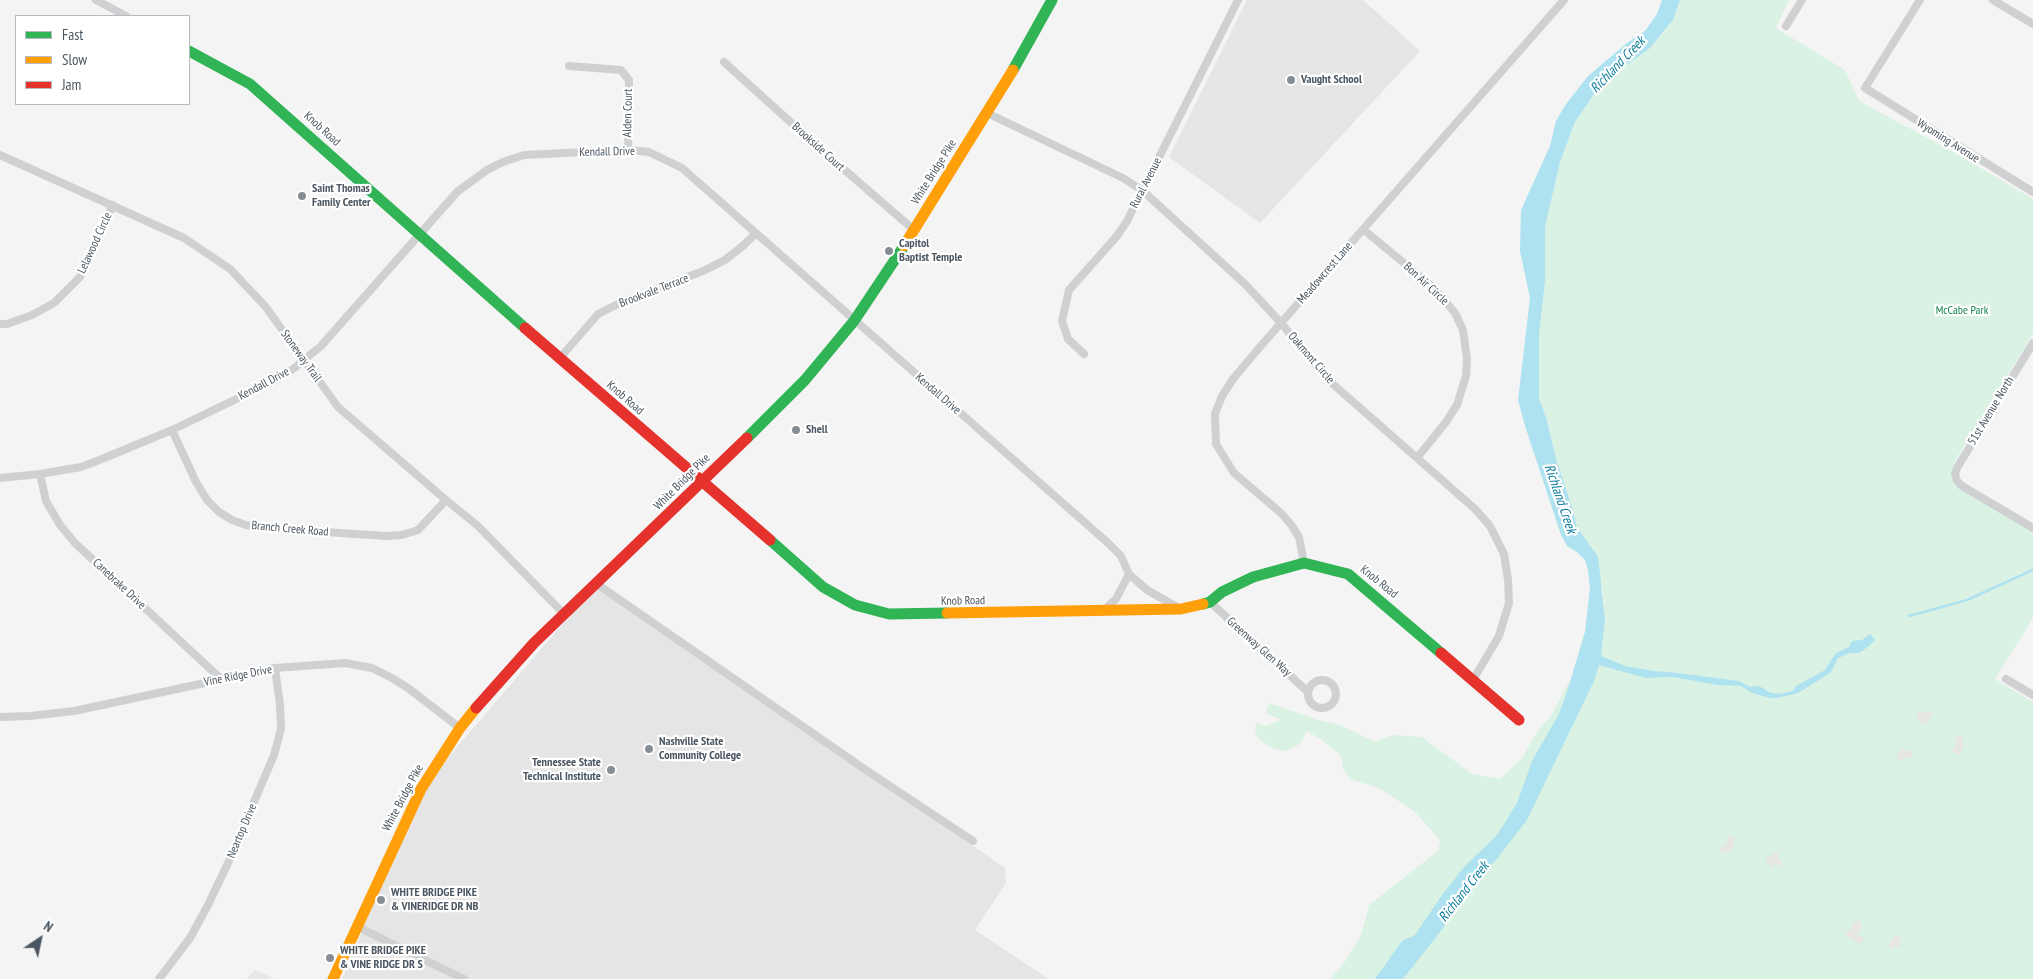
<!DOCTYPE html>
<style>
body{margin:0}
#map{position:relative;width:2033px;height:979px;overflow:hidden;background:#f4f4f4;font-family:"PT Sans Narrow",sans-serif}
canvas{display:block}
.legend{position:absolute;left:15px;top:15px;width:175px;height:90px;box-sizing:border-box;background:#fff;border:1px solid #b7bbc0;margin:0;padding:6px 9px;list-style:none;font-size:15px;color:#4a5661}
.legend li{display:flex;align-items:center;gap:10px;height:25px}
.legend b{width:25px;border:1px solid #b7bbc0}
.north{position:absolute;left:15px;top:914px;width:50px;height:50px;-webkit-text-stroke:4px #fff;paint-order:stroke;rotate:34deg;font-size:14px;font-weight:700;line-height:20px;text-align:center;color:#4a5661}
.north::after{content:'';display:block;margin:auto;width:18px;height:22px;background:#4a5661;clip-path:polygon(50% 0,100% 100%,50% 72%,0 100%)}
</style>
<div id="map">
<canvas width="2033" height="979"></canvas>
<ul class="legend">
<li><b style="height:6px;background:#30b455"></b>Fast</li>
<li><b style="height:6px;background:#ff9f0a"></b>Slow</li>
<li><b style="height:6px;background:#e5322d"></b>Jam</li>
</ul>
<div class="north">N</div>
</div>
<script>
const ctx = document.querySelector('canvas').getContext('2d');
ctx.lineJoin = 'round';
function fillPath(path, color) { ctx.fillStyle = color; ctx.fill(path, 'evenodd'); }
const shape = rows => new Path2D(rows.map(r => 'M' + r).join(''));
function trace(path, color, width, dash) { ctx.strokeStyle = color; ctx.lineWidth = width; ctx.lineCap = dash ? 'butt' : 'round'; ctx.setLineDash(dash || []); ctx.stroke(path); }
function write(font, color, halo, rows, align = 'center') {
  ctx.font = font + ' "PT Sans Narrow",sans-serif'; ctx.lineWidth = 4.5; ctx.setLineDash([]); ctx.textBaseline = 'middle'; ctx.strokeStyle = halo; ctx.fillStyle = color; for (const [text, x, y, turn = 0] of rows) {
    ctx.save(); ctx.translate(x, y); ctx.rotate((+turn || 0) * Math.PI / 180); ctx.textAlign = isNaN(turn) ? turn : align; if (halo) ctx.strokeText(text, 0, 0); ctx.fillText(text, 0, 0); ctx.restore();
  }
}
fillPath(shape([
 [255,970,275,979,246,979]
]), '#e8e7e3');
fillPath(shape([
 [1247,0,1363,0,1420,51,1260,223,1169,157],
 [597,584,1005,868,1006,883,975,930,1049,979,342,979,421,789]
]), '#e6e5e6');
fillPath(shape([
 [1680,0,1789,0,1776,28,1845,70,1859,101,1955,153,2033,199,2033,334,1955,461,1951,474,1954,484,1962,491,2033,532,2033,618,1995,679,2033,702,2033,979,1330,979,1346,960,1362,933,1369,905,1438,851,1440,840,1416,813,1381,789,1350,779,1343,769,1341,756,1322,740,1307,731,1300,744,1285,751,1272,748,1260,740,1255,732,1256,723,1265,726,1281,720,1266,713,1269,703,1318,720,1340,725,1375,742,1392,735,1422,737,1472,774,1500,779,1522,758,1539,729,1551,716,1568,684,1595,661,1602,641,1605,619,1603,591,1577,527,1572,507,1557,462,1546,417,1539,399,1539,335,1545,281,1545,227,1560,162,1575,122,1596,91,1621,69,1650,48,1663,34,1673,20]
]), '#d9f2e3');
fillPath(shape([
 [1920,709,1924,713,1930,711,1932,712,1933,715,1925,725,1922,724,1916,717],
 [1958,735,1962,737,1964,746,1960,754,1957,755,1952,750,1956,744,1954,739],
 [1901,749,1910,751,1913,754,1911,757,1906,757,1902,762,1896,758],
 [1731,835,1735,837,1735,839,1732,849,1720,853,1719,848,1726,845,1728,837],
 [1775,852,1778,854,1778,858,1782,863,1778,866,1774,863,1774,866,1771,868,1766,862,1766,858],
 [1858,921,1861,922,1862,928,1857,935,1863,937,1863,940,1861,943,1857,943,1845,934,1847,931,1851,929,1854,922],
 [1897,934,1899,935,1902,946,1899,948,1897,946,1892,949,1889,946,1889,943]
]), '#e7e6e1');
fillPath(shape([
 [1662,0,1680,0,1673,20,1650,48,1621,69,1596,91,1575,122,1560,162,1545,227,1545,281,1539,335,1539,399,1546,417,1557,462,1572,507,1577,527,1598,557,1605,619,1601,656,1625,666,1654,671,1678,673,1739,681,1750,687,1759,686,1771,693,1779,694,1793,691,1796,686,1825,670,1836,653,1849,647,1852,641,1862,640,1870,634,1875,640,1869,646,1859,653,1850,653,1838,658,1831,672,1816,682,1798,693,1777,698,1770,698,1752,693,1741,686,1718,685,1673,677,1646,678,1599,665,1594,681,1527,820,1496,860,1466,888,1453,913,1440,932,1403,979,1375,979,1402,941,1415,935,1442,895,1465,866,1496,836,1506,821,1517,803,1533,759,1558,716,1566,695,1585,632,1590,588,1588,570,1585,560,1577,552,1567,546,1561,535,1525,426,1518,400,1530,298,1520,251,1521,210,1550,146,1556,121,1566,104,1588,76,1627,43,1645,31,1657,14]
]), '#aee2f0');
trace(shape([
 [1909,616,1967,600,2033,570]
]), '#aee2f0', 2.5);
trace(shape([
 [96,0,126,16],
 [1920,0,1865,88,2033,192],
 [1993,0,2033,24],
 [1786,26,1802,0],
 [724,62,817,146,914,230],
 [569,66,621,70,629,80,628,150],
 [987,113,1123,178,1143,191,1245,284,1281,323,1326,378,1475,509,1490,526,1504,554,1508,580,1509,603,1499,636,1473,680],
 [0,155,184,238,230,269,265,306,338,407,446,500,478,526,564,614],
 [1364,230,1434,288,1455,313,1463,330,1467,359,1466,376,1457,405,1446,422,1417,458],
 [0,324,7,324,32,315,54,303,80,277,113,205],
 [2033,343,1957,468,1955,474,1957,481,1962,486,2033,528],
 [1084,354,1068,339,1062,321,1069,290,1117,236,1127,221,1238,0],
 [560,358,598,314,620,303,703,271,725,260,744,245,756,233],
 [172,430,196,482,207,500,219,512,232,520,246,525,265,528,386,536,402,535,418,530,446,500],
 [40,474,46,501,60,525,75,543,221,679],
 [0,478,40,474,81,467,97,461,172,430,278,379,293,369,321,346,457,192,487,170,503,162,524,155,628,150,649,152,682,168,1107,542,1121,556,1129,574,1147,590,1179,608],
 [1304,563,1299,537,1292,526,1282,514,1234,473,1216,444,1215,414,1222,396,1233,379,1259,348,1564,0],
 [597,584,863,768,973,841],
 [1210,602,1308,692],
 [1102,612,1116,599,1129,574],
 [2006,679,2033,695],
 '1308 694a14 14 0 1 1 28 0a14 14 0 1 1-28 0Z',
 [0,717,30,716,74,711,275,668,345,663,372,668,392,678,408,688,460,728],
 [356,926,464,979],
 [159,979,190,938,208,905,228,863,274,755,281,729,280,705,275,668]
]), '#ced0d2', 8);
trace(shape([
 [189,51,250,84,525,328],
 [1013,70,1052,0],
 [747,438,805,380,854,321,904,246],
 [770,540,823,587,855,605,889,614,947,613],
 [1203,604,1210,602,1222,592,1253,577,1304,563,1348,574,1441,653]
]), '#30b455', 11);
trace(shape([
 [904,246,1013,70],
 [947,613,1181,609,1203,604],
 [333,979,421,789,460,728,476,708]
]), '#ff9f0a', 11);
trace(shape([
 [525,328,770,540],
 [1441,653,1519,720],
 [476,708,534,643,747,438]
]), '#e5322d', 11);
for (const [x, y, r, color] of [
 [1291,80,5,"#868d94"],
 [302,196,5,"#868d94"],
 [889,251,5,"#868d94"],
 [796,430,5,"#868d94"],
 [649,749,5,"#868d94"],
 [611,770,5,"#868d94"],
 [381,900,5,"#868d94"],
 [330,958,5,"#868d94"]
]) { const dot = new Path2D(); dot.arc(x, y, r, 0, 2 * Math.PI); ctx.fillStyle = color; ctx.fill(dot); trace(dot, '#fff', 2); }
write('bold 12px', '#4a5661', '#fff', [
 ["Vaught School",1301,80],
 ["Saint Thomas",312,189],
 ["Family Center",312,203],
 ["Capitol",899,244],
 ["Baptist Temple",899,258],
 ["Shell",806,430],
 ["Nashville State",659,742],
 ["Community College",659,756],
 ["Tennessee State",601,763,"right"],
 ["Technical Institute",601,777,"right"],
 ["WHITE BRIDGE PIKE",391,893],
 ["& VINERIDGE DR NB",391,907],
 ["WHITE BRIDGE PIKE",340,951],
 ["& VINE RIDGE DR S",340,965]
], 'left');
write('12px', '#4a5661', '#fff', [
 ["Alden Court",628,113,-89],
 ["Knob Road",322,129,42],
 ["Wyoming Avenue",1948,141,32],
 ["Brookside Court",818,147,42],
 ["Kendall Drive",607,152,-1],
 ["White Bridge Pike",934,172,-58],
 ["Rural Avenue",1146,183,-63],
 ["Lelawood Circle",95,243,-65],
 ["Meadowcrest Lane",1325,273,-49],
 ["Bon Air Circle",1426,284,43],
 ["Brookvale Terrace",654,291,-21],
 ["Stoneway Trail",301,356,54],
 ["Oakmont Circle",1311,358,49],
 ["Kendall Drive",264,384,-28],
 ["Kendall Drive",938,394,41],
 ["Knob Road",625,398,41],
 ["51st Avenue North",1991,411,-59],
 ["White Bridge Pike",682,482,-45],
 ["Branch Creek Road",290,529,5],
 ["Knob Road",1379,582,39],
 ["Canebrake Drive",119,584,43],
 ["Knob Road",963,601,-1],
 ["Greenway Glen Way",1259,647,42],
 ["Vine Ridge Drive",238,676,-11],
 ["White Bridge Pike",403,798,-62],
 ["Neartop Drive",242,831,-67]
]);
write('12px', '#17864f', '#fff', [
 ["McCabe Park",1962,311]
]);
write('italic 14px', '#0c7c9b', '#fff', [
 ["Richland Creek",1618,65,-46],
 ["Richland Creek",1560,499,71],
 ["Richland Creek",1464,892,-52]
]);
</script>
